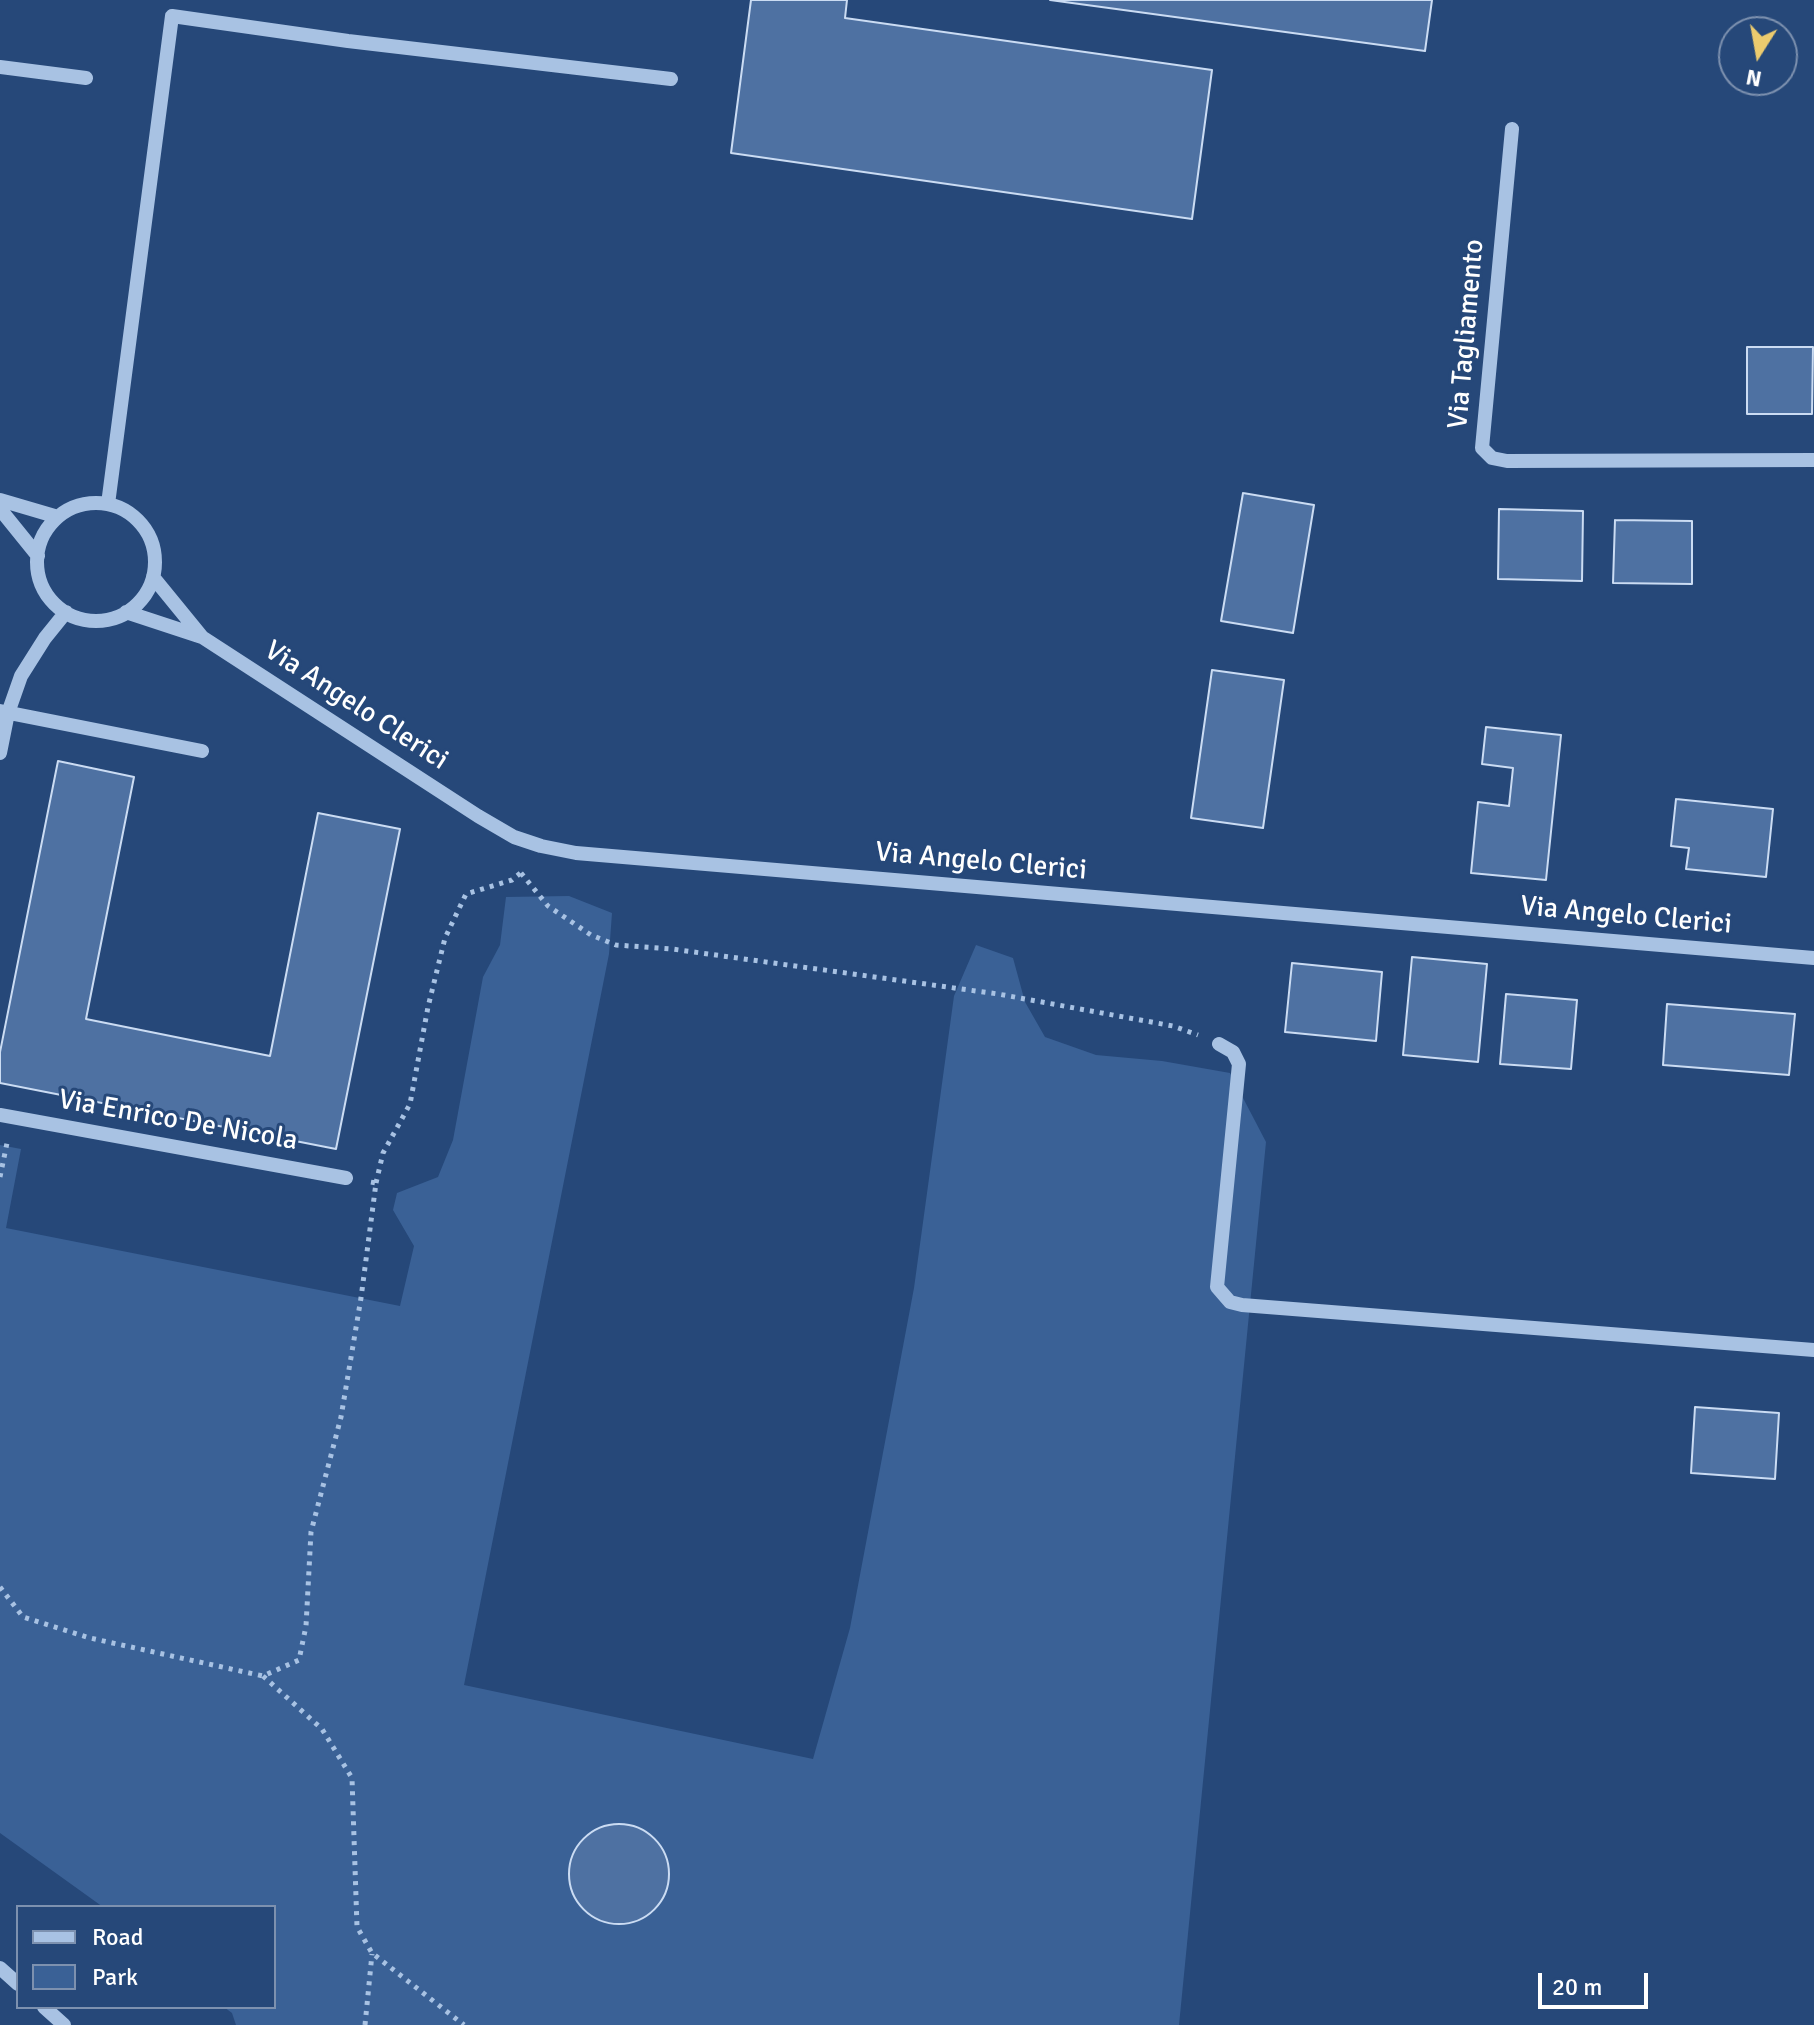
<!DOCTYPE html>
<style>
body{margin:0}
#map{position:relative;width:1814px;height:2025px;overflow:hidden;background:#264879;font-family:Signika,sans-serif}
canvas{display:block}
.legend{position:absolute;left:16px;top:1905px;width:260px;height:104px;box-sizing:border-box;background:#264879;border:2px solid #7d91af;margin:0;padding:10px 14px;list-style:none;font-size:24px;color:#fff}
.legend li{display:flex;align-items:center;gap:16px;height:40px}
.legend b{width:40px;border:2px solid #7d91af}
.north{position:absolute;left:1718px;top:16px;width:80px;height:80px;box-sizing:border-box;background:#264879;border:2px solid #7d91af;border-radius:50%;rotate:191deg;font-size:22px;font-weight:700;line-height:32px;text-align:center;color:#fff}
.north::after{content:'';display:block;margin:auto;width:28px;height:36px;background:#eccb6e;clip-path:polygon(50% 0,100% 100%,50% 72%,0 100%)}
.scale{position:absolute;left:1538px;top:1973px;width:110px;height:36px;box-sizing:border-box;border:4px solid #fff;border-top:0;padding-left:10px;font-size:24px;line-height:28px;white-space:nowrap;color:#fff;-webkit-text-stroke:6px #264879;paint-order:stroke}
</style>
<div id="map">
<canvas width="1814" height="2025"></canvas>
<ul class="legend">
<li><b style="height:10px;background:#a8c2e3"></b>Road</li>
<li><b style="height:22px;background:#3a6196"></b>Park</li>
</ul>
<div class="north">N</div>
<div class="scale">20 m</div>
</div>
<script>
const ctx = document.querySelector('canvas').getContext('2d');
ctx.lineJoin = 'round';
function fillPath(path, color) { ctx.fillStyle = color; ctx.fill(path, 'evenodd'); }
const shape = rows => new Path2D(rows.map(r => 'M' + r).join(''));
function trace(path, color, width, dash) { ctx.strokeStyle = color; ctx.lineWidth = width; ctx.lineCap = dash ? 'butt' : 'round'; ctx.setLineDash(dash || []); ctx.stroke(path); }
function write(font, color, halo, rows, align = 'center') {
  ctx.font = font + ' Signika,sans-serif'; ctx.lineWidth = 6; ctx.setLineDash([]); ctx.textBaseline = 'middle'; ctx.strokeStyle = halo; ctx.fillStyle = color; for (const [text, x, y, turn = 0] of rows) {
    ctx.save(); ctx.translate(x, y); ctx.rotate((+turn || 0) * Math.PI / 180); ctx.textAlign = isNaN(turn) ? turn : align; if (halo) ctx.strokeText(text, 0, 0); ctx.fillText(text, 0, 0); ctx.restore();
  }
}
fillPath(shape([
 [569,896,612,913,609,954,464,1685,813,1759,850,1628,914,1288,954,996,976,945,1013,958,1025,1002,1045,1037,1096,1055,1162,1061,1230,1073,1266,1142,1179,2025,236,2025,232,2013,224,2007,274,2007,274,1907,103,1907,0,1833,0,1145,21,1149,6,1228,400,1306,414,1246,393,1210,397,1193,438,1177,453,1140,483,977,500,945,506,897]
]), '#3a6196');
const building = shape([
 [751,0,847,0,845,18,1212,70,1192,219,731,153,751,0],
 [1050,0,1432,0,1425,51,1050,0],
 [1747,347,1813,347,1812,414,1747,414,1747,347],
 [1243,493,1314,505,1293,633,1221,621,1243,493],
 [1499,509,1583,511,1582,581,1498,579,1499,509],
 [1615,520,1692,521,1692,584,1613,583,1615,520],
 [1212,670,1284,680,1263,828,1191,818,1212,670],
 [1486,727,1561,735,1546,880,1471,873,1478,802,1509,806,1513,768,1482,764,1486,727],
 [58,761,134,777,86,1019,270,1056,318,813,400,829,336,1149,0,1083,0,1052,58,761],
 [1676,799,1773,809,1766,877,1686,869,1689,848,1671,846,1676,799],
 [1412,957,1487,964,1478,1062,1403,1055,1412,957],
 [1292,963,1382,972,1376,1041,1285,1032,1292,963],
 [1506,994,1577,1000,1571,1069,1500,1064,1506,994],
 [1667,1004,1795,1014,1789,1075,1663,1065,1667,1004],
 [1695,1407,1779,1413,1775,1479,1691,1473,1695,1407],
 '569 1874a50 50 0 1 1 100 0a50 50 0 1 1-100 0Z'
]);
fillPath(building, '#4e71a2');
trace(building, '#cbdcf3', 2);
trace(shape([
 [521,873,548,906,591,935,616,945,672,949,998,994,1173,1026,1198,1035],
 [0,1177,7,1143],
 [376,1183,383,1153,410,1104,428,1007,445,938,466,894,512,880,523,871],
 [0,1587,23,1617,90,1638,263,1676,299,1660,306,1626,311,1532,341,1417,361,1298,376,1183,370,1182],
 [263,1676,322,1729,352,1778,357,1927,372,1953,464,2025],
 [365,2025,372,1954]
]), '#a8c2e3', 5, [4, 6]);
trace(shape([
 [0,67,86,78],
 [1512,129,1482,448,1492,458,1507,461,1814,460],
 [0,500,58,517],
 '37 562a59 59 0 1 1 118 0a59 59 0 1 1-118 0Z',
 [108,504,172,16,348,41,671,79],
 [0,509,38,556],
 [153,577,202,637],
 [126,612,202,637,478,816,514,837,541,846,576,853,1814,958],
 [0,711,202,751],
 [0,753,8,713,21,676,45,638,66,612],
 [1219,1044,1233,1052,1239,1064,1217,1287,1230,1302,1242,1305,1814,1350],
 [0,1115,346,1178],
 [0,1968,18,1984],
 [44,2007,64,2025]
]), '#a8c2e3', 14);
write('28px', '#fff', '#264879', [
 ["Via Tagliamento",1467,334,-85],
 ["Via Angelo Clerici",356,706,33],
 ["Via Angelo Clerici",981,862,5],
 ["Via Angelo Clerici",1626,916,5],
 ["Via Enrico De Nicola",178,1121,10]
]);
</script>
